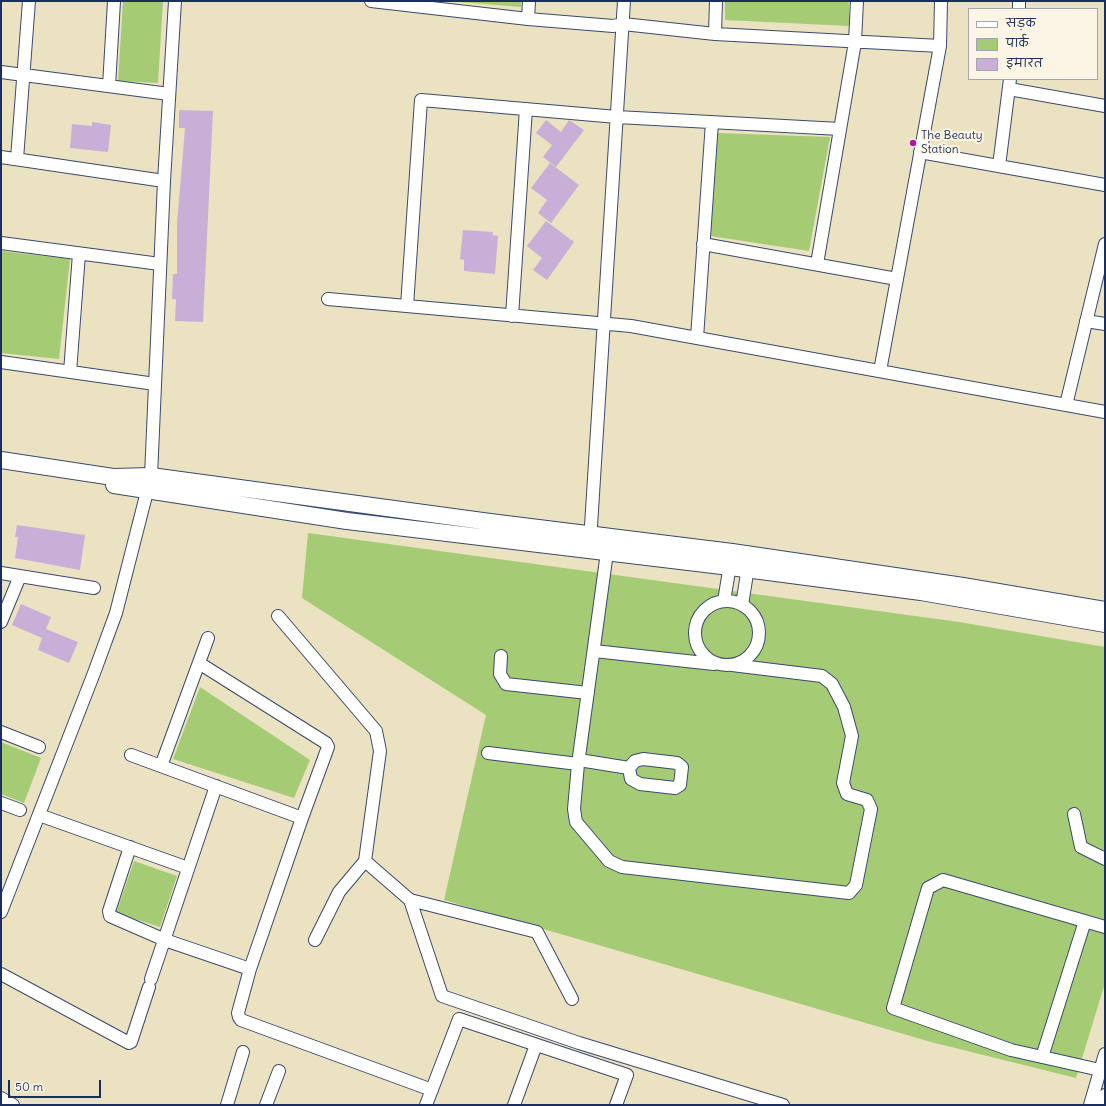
<!DOCTYPE html>
<meta charset="utf-8">
<style>
body{margin:0}
#map{position:relative;width:1106px;height:1106px;overflow:hidden;background:#eae2c1;font-family:Delius,"Playpen Sans Deva",sans-serif}
canvas{display:block}
.frame{position:absolute;inset:0;border:2px solid #1b2f5e;pointer-events:none}
.legend{position:absolute;left:968px;top:8px;width:130px;height:72px;box-sizing:border-box;background:#fcf5e5;border:1px solid #a2a6af;margin:0;padding:5px 7px;list-style:none;font-size:12px;color:#1b2f5e}
.legend li{display:flex;align-items:center;gap:8px;height:20px}
.legend b{width:20px;border:1px solid #a2a6af}
.scale{position:absolute;left:8px;top:1080px;width:93px;height:18px;box-sizing:border-box;border:2px solid #1b2f5e;border-top:0;padding-left:5px;font-size:12px;line-height:14px;white-space:nowrap;color:#1b2f5e;-webkit-text-stroke:3px #fcf5e5;paint-order:stroke}
</style>
<div id="map">
<canvas width="1106" height="1106"></canvas>
<div class="frame"></div>
<ul class="legend">
<li><b style="height:5px;background:#fff"></b>सड़क</li>
<li><b style="height:11px;background:#a6cb75"></b>पार्क</li>
<li><b style="height:11px;background:#c9afd7"></b>इमारत</li>
</ul>
<div class="scale">50 m</div>
</div>
<script>
const ctx = document.querySelector('canvas').getContext('2d');
ctx.lineJoin = 'round';
function fillPath(path, color) { ctx.fillStyle = color; ctx.fill(path, 'evenodd'); }
const shape = rows => new Path2D(rows.map(r => 'M' + r).join(''));
function trace(path, color, width, dash) { ctx.strokeStyle = color; ctx.lineWidth = width; ctx.lineCap = dash ? 'butt' : 'round'; ctx.setLineDash(dash || []); ctx.stroke(path); }
function write(font, color, halo, rows, align = 'center') {
  ctx.font = font + ' Delius,sans-serif'; ctx.lineWidth = 4; ctx.setLineDash([]); ctx.textBaseline = 'middle'; ctx.strokeStyle = halo; ctx.fillStyle = color; for (const [text, x, y, turn = 0] of rows) {
    ctx.save(); ctx.translate(x, y); ctx.rotate((+turn || 0) * Math.PI / 180); ctx.textAlign = isNaN(turn) ? turn : align; if (halo) ctx.strokeText(text, 0, 0); ctx.fillText(text, 0, 0); ctx.restore();
  }
}
fillPath(shape([
 [123,1,163,1,158,83,118,81],
 [448,1,521,1,521,7],
 [725,1,849,1,849,26,725,20],
 [718,133,830,137,809,251,710,236],
 [1,251,70,259,59,359,1,353],
 [308,533,959,622,1105,647,1105,983,1076,1078,931,1042,444,900,486,715,302,598],
 [200,687,310,760,294,798,173,759],
 [1,742,41,758,24,803,1,794],
 [134,861,177,876,160,927,116,913]
]), '#a6cb75');
fillPath(shape([
 [179,110,213,111,203,322,175,321,176,299,172,299,173,274,177,274,177,224,185,128,179,128],
 [546,120,561,132,569,120,584,130,556,167,543,157,552,145,536,133],
 [92,122,111,125,108,152,70,148,72,124,92,126],
 [550,163,579,185,551,223,538,213,547,200,531,188],
 [546,221,574,242,547,280,533,270,542,258,527,246],
 [463,230,493,232,492,235,498,236,495,274,464,271,464,260,460,259],
 [17,525,85,535,80,570,15,558,18,537,15,537],
 [21,604,51,617,46,629,78,642,69,663,38,650,42,638,12,625]
]), '#c9afd7');
const minor = shape([
 [371,1,528,19,613,26,623,24,715,34,940,46],
 [1019,9,1019,1],
 [528,19,529,1],
 [715,34,716,1],
 [1,72,169,94],
 [109,86,114,1],
 [1009,89,1105,106],
 [920,152,1105,185],
 [1,157,164,181],
 [17,159,29,1],
 [999,166,1010,79],
 [1,243,160,264],
 [703,244,897,279],
 [817,264,855,42,857,1],
 [328,299,631,326,1105,412],
 [407,306,421,100,617,117,840,129],
 [512,316,526,109],
 [1086,321,1105,324],
 [697,338,712,122],
 [1,362,155,384],
 [880,371,940,46,941,1],
 [70,372,79,254],
 [1066,405,1105,244],
 [590,542,624,1],
 [608,545,578,764,574,809,576,822,609,861,622,867,849,893,856,885,871,809,867,800,847,794,843,783,852,736,844,707,832,684,822,676,732,665],
 [1,573,94,588],
 '695 633a32 32 0 1 1 64 0a32 32 0 1 1-64 0Z',
 [724,601,731,559],
 [742,605,749,561],
 [278,616,376,731,380,751,365,861,339,892,315,940],
 [1,622,20,576],
 [594,651,714,664],
 [501,656,500,674,506,684,588,693],
 [199,663,326,743,328,747,302,818,250,969,238,1013,239,1017,241,1020,432,1090],
 [1,732,39,747],
 [488,753,578,764],
 [131,755,302,818],
 [579,760,629,768,635,761,643,759,677,763,682,767,680,785,675,788,640,784,631,779,629,768],
 [161,766,208,638],
 [1,803,20,810],
 [1074,814,1081,847,1105,859],
 [39,815,188,868],
 [130,847,109,911,110,916,165,940,250,969],
 [365,861,410,900,442,996,579,1043,783,1105],
 [410,900,537,932,572,999],
 [1,912,94,673,116,613,151,476,164,181,175,1],
 [1,974,129,1043,131,1042,149,987],
 [151,979,216,786],
 [1042,1057,1085,921],
 [1100,1070,1011,1050,893,1008,928,888,943,880,1105,927],
 [1,1098,13,1105],
 [227,1105,243,1052],
 [266,1105,279,1071],
 [426,1105,459,1019,627,1075,616,1105],
 [514,1105,536,1045],
 [1090,1105,1105,1054],
 [1102,1105,1105,1095]
]);
const major = shape([
 [1,460,113,477,151,476,490,522,732,552,963,586,1105,610],
 [114,485,347,521,730,567,921,592,1105,624]
]);
trace(minor, '#3a4a6d', 14);
trace(major, '#3a4a6d', 18);
trace(minor, '#fff', 12);
trace(major, '#fff', 16);
for (const [x, y, r, color] of [
 [913,143,4,"#b5179e"]
]) { const dot = new Path2D(); dot.arc(x, y, r, 0, 2 * Math.PI); ctx.fillStyle = color; ctx.fill(dot); trace(dot, '#fcf5e5', 1.5); }
write('12px', '#1b2f5e', '#fcf5e5', [
 ["The Beauty",921,136],
 ["Station",921,150]
], 'left');
</script>
